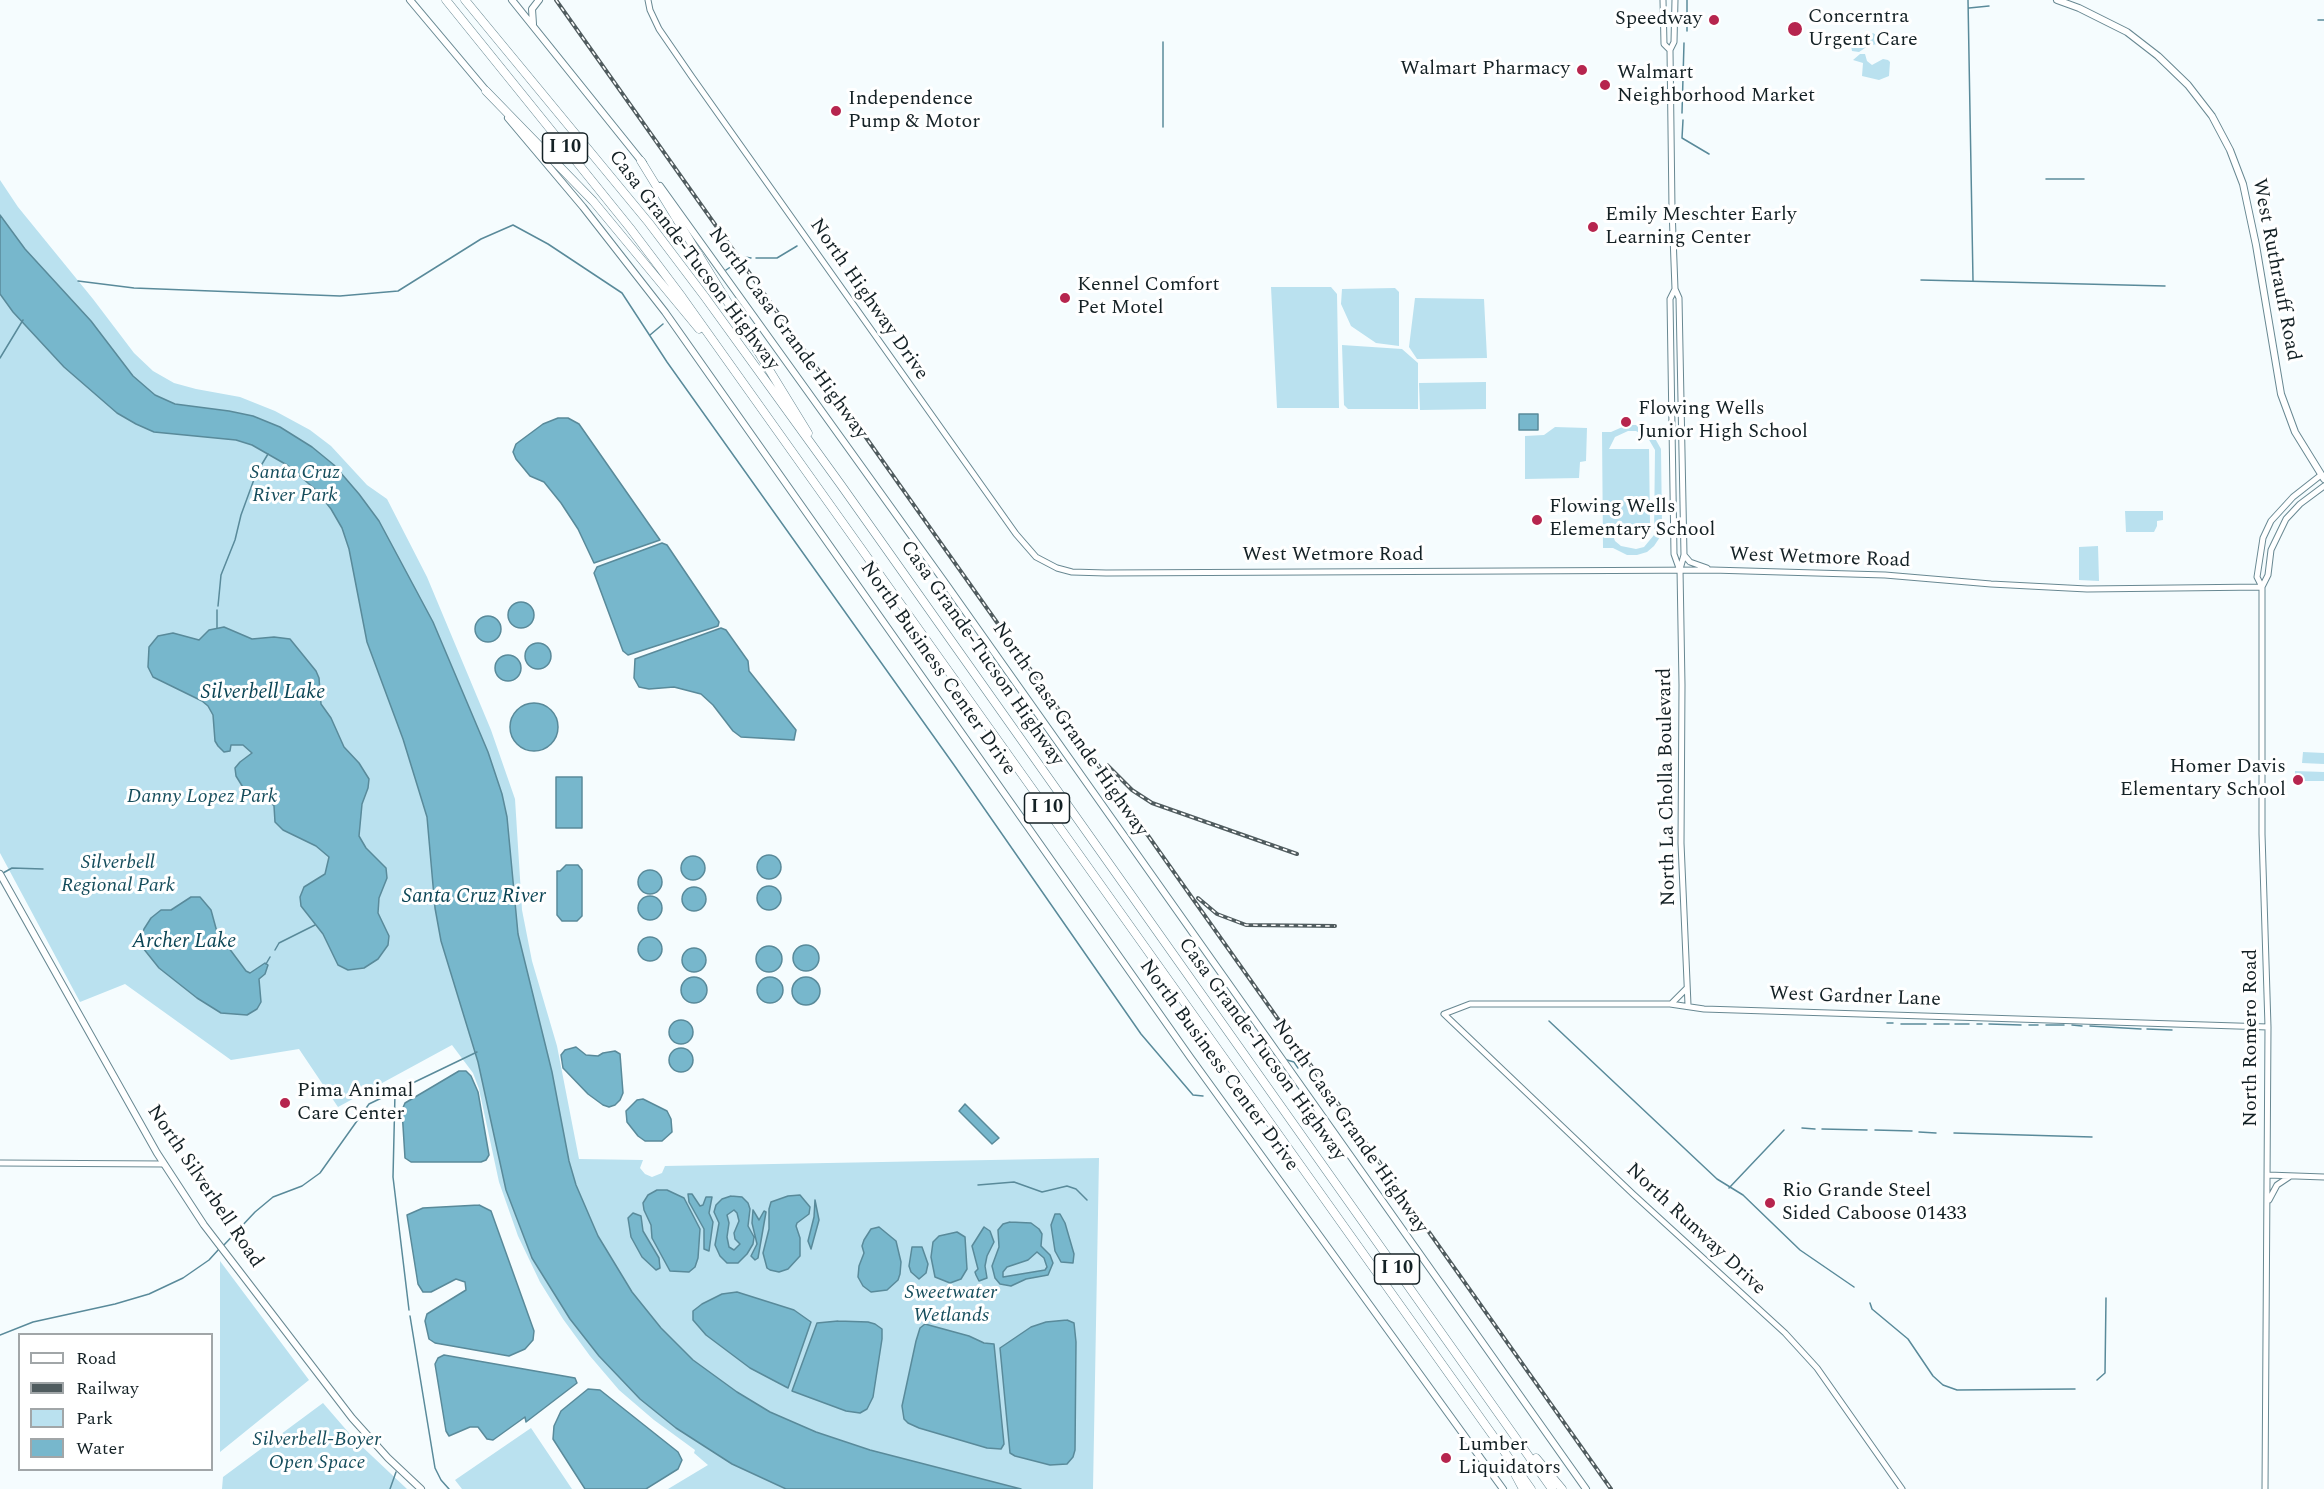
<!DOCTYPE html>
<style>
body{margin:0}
#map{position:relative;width:2324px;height:1489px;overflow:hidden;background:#f5fcfe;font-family:Spectral,serif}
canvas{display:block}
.legend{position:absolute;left:18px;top:1333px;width:195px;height:138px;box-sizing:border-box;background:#fff;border:2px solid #a1a6a8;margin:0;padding:8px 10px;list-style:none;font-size:18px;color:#142125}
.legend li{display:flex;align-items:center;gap:12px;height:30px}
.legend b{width:30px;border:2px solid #a1a6a8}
</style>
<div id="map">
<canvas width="2324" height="1489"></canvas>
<ul class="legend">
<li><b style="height:8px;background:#fff"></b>Road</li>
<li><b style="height:8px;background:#505c5f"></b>Railway</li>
<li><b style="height:16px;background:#bae1ef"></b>Park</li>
<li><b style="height:16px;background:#77b7cc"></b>Water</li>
</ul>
</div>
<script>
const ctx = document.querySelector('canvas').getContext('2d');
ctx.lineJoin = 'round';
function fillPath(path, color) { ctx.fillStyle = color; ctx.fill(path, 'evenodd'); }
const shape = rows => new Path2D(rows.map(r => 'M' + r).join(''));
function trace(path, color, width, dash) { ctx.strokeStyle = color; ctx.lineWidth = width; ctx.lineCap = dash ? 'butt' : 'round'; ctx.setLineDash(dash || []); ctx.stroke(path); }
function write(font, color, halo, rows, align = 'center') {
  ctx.font = font + ' Spectral,serif'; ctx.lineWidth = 6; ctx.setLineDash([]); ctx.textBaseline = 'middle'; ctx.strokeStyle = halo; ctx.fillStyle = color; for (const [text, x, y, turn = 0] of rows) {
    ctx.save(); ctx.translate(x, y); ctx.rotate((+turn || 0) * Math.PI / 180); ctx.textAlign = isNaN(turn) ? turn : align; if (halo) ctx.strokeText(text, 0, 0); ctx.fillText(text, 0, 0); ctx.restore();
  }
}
fillPath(shape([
 [1873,33,1879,37,1877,44,1868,46,1859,52,1852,51,1851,46,1855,40,1865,39],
 [1860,54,1865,54,1867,61,1872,65,1883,59,1888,60,1890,62,1889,76,1879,80,1862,76,1863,63,1853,60],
 [0,180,18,207,93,299,134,353,153,371,174,383,196,389,240,397,275,411,310,430,331,446,367,485,387,499,427,577,491,730,515,799,522,910,532,961,557,1046,579,1159,643,1160,640,1168,645,1174,652,1177,662,1173,665,1166,1099,1158,1093,1489,668,1489,708,1465,694,1453,695,1450,654,1420,619,1390,590,1356,563,1319,540,1282,518,1236,499,1182,479,1089,473,1073,452,1045,338,1107,299,1049,231,1060,125,984,80,1002,0,853],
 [1271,287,1331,287,1337,294,1339,408,1277,408],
 [1395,288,1399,292,1399,346,1376,343,1351,326,1341,304,1342,289],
 [1415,298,1484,299,1487,358,1417,359,1409,347],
 [1342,345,1402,349,1418,363,1418,409,1348,409,1344,405],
 [1486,382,1486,409,1420,410,1419,383],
 [1627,425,1636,425,1652,433,1661,449,1662,527,1660,537,1654,546,1647,552,1637,555,1627,555,1613,548,1603,548,1602,432,1611,432],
 [1628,431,1636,431,1648,438,1655,450,1654,535,1644,547,1636,549,1621,546,1615,541,1610,527,1650,526,1649,449,1609,449,1615,437],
 [1555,427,1587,428,1586,461,1580,462,1579,478,1525,479,1525,436,1544,435],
 [2125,511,2163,511,2163,520,2157,521,2157,526,2154,532,2126,532],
 [2098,546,2099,581,2079,580,2079,547],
 [2303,752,2324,753,2324,764,2302,763],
 [2295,771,2324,772,2324,781,2295,781],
 [220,1261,309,1380,220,1452],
 [323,1403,355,1440,407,1489,222,1489,223,1477],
 [531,1428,572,1489,462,1489,455,1480]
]), '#bae1ef');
const water = shape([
 [0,215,25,249,91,321,133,376,155,395,175,404,229,411,253,416,280,427,312,447,334,465,359,494,379,521,433,622,488,752,502,794,507,817,518,934,552,1072,569,1161,576,1185,598,1236,632,1292,661,1328,693,1360,737,1392,770,1412,816,1432,870,1450,1021,1489,786,1489,732,1464,676,1428,640,1399,599,1356,570,1319,532,1258,506,1190,478,1062,441,941,435,908,427,817,403,739,367,642,349,549,342,528,331,509,316,490,287,465,252,445,236,440,154,432,136,424,117,413,64,367,13,312,0,294,0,215],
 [1519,414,1538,414,1538,430,1519,430,1519,414],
 [558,418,568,418,579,424,660,540,594,563,578,529,561,503,544,482,530,476,516,459,513,452,516,444,543,424,558,418],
 [662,543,667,545,719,622,718,626,628,655,623,651,594,573,597,567,662,543],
 '508 615a13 13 0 1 1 26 0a13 13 0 1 1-26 0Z',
 '475 629a13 13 0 1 1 26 0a13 13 0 1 1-26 0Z',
 [224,627,252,639,274,637,290,639,316,671,319,678,321,704,331,718,344,747,359,763,369,779,368,788,362,804,359,836,366,848,386,868,387,878,379,898,378,913,389,936,388,945,378,959,364,968,348,970,338,965,323,934,301,906,300,897,304,887,325,874,329,857,316,846,283,830,275,822,274,806,269,800,247,792,244,789,236,776,235,768,240,762,252,753,243,745,231,745,230,751,224,752,218,746,215,741,213,715,208,706,202,701,153,677,148,667,149,647,158,636,173,633,199,640,209,630,224,627],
 [721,628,726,630,748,661,749,671,796,730,794,740,741,737,733,731,713,705,701,694,674,687,649,689,639,687,634,678,635,659,721,628],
 '525 656a13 13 0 1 1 26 0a13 13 0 1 1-26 0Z',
 '495 668a13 13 0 1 1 26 0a13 13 0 1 1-26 0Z',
 '510 727a24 24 0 1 1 48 0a24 24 0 1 1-48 0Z',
 [556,777,582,777,582,828,556,828,556,777],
 '757 867a12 12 0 1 1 24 0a12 12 0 1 1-24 0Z',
 '681 868a12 12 0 1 1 24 0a12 12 0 1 1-24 0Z',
 [566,865,578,865,582,870,582,916,577,921,562,921,557,915,557,871,560,871,566,865],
 '638 882a12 12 0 1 1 24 0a12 12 0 1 1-24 0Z',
 '757 898a12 12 0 1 1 24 0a12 12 0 1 1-24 0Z',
 '682 899a12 12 0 1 1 24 0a12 12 0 1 1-24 0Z',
 '638 908a12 12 0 1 1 24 0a12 12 0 1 1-24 0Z',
 [191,897,200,897,211,910,217,932,246,971,250,973,265,963,268,965,265,974,259,979,261,1002,257,1009,247,1015,221,1013,197,998,159,968,139,943,144,929,151,918,161,910,171,910,191,897],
 '638 949a12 12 0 1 1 24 0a12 12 0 1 1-24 0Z',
 '793 958a13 13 0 1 1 26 0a13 13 0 1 1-26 0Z',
 '756 959a13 13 0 1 1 26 0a13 13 0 1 1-26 0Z',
 '682 960a12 12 0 1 1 24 0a12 12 0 1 1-24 0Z',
 '757 990a13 13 0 1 1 26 0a13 13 0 1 1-26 0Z',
 '681 990a13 13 0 1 1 26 0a13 13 0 1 1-26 0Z',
 '792 991a14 14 0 1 1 28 0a14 14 0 1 1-28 0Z',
 '669 1032a12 12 0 1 1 24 0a12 12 0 1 1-24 0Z',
 [576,1047,586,1055,598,1056,603,1053,615,1051,620,1054,623,1093,620,1100,615,1105,609,1107,603,1105,588,1094,563,1068,561,1055,565,1050,576,1047],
 '669 1060a12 12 0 1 1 24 0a12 12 0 1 1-24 0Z',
 [459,1071,466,1071,471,1076,478,1092,489,1155,486,1160,481,1162,411,1162,405,1158,402,1110,405,1103,459,1071],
 [643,1099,667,1111,671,1119,672,1132,662,1141,645,1141,638,1136,627,1122,626,1111,637,1100,643,1099],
 [965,1104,999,1138,992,1144,959,1111,965,1104],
 [657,1190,667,1190,684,1198,700,1229,698,1258,695,1267,689,1272,670,1271,652,1238,651,1225,644,1210,643,1203,648,1195,657,1190],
 [688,1194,692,1194,700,1206,703,1205,706,1197,712,1197,709,1213,713,1222,709,1251,704,1249,704,1229,689,1202,688,1194],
 [800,1195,810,1207,809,1214,797,1223,796,1226,800,1238,800,1256,788,1269,779,1272,770,1270,767,1268,763,1253,769,1229,769,1209,771,1202,788,1196,800,1195],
 [731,1196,742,1197,748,1203,750,1209,748,1226,754,1237,753,1244,747,1254,738,1263,727,1263,720,1256,715,1245,719,1223,714,1212,716,1205,722,1199,731,1196],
 [734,1210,737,1213,739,1221,734,1233,735,1239,740,1244,734,1250,729,1247,727,1237,729,1223,727,1215,734,1210],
 [815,1200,819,1220,811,1249,808,1241,814,1217,815,1200],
 [479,1205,491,1211,534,1331,533,1340,525,1349,509,1356,435,1343,429,1339,425,1321,427,1314,466,1290,465,1282,456,1279,431,1292,423,1292,418,1284,407,1215,423,1208,479,1205],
 [753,1210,759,1220,764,1211,766,1212,758,1258,755,1260,751,1256,757,1244,752,1223,753,1210],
 [633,1213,641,1216,643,1231,659,1258,660,1268,656,1270,642,1257,631,1237,628,1218,633,1213],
 [1055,1214,1060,1214,1065,1223,1074,1254,1073,1263,1061,1262,1055,1251,1051,1225,1055,1214],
 [1010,1222,1031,1223,1039,1229,1042,1234,1041,1246,1050,1255,1053,1263,1048,1275,1026,1279,1011,1286,1000,1284,995,1278,992,1266,999,1247,998,1230,1003,1224,1010,1222],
 [1037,1252,1044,1258,1047,1267,1045,1270,1003,1277,1003,1272,1007,1267,1028,1260,1037,1252],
 [879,1227,896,1241,901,1262,900,1274,898,1280,887,1290,871,1292,863,1286,858,1277,859,1266,864,1253,862,1246,864,1240,871,1229,879,1227],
 [984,1227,990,1231,994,1242,987,1256,985,1266,987,1278,979,1281,976,1275,975,1272,978,1269,972,1246,984,1227],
 [957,1232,965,1237,967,1269,961,1279,950,1283,935,1277,931,1257,933,1242,939,1236,957,1232],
 [912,1247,922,1247,928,1264,926,1273,919,1279,911,1272,909,1266,912,1247],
 [737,1292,794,1310,811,1322,788,1388,750,1368,706,1335,693,1320,693,1311,702,1304,722,1294,737,1292],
 [1067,1320,1074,1323,1076,1342,1075,1450,1073,1457,1067,1464,1050,1465,1015,1456,1010,1453,1000,1348,1031,1327,1046,1322,1067,1320],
 [838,1321,868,1322,875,1324,882,1329,882,1339,873,1397,867,1409,860,1413,846,1411,792,1391,817,1323,838,1321],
 [925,1324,969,1336,984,1343,994,1344,1004,1444,1001,1449,987,1448,919,1428,908,1423,904,1419,902,1406,916,1341,920,1328,925,1324],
 [444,1355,575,1378,577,1383,526,1422,525,1417,493,1440,487,1439,478,1427,470,1427,449,1436,446,1431,435,1364,438,1358,444,1355],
 [588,1389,600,1390,678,1452,682,1460,678,1469,646,1489,585,1489,553,1439,554,1426,561,1411,588,1389]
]);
fillPath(water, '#77b7cc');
trace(water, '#598a9a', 1.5);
trace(shape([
 [1687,0,1687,31],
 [1968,0,1973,280],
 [1969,8,1989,6],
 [2318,20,2324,20],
 [1682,113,1684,43],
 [1683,120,1682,138,1709,154],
 [1163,127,1163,42],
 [2046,179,2084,179],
 [745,257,751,258],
 [756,258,777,258,797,246],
 [726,270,732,266],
 [1921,280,2165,286],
 [78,281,134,288,340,296,398,291,481,239,513,225,548,244,622,293,667,362,954,765,1141,1034,1193,1095,1203,1096],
 [650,335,663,324],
 [0,358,23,320],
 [218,606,221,575,235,540,241,515,256,474,268,454],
 [217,628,217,610],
 [3,873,12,868,43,869],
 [275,950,279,943,315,925],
 [266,964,270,957],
 [1549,1021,1717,1179,1743,1195,1800,1250,1854,1287],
 [1887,1023,1893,1023],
 [1901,1024,1926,1024],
 [1934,1024,1949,1024],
 [1955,1024,1969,1024],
 [1977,1024,1982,1024],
 [1989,1024,2021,1025],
 [2029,1025,2038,1025],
 [2046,1025,2064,1025],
 [2072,1025,2082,1026],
 [2090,1026,2141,1029],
 [2147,1029,2172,1030],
 [1287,1060,1294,1062,1298,1068],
 [395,1093,393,1177,409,1310],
 [1802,1128,1815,1129],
 [1822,1129,1867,1130],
 [1875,1130,1912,1131],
 [1919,1132,1936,1133],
 [1954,1133,2092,1137],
 [978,1185,1014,1182,1042,1192,1067,1186,1076,1189,1087,1200],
 [1729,1188,1784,1130],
 [223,1246,255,1212,273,1197,302,1186,320,1173,369,1104,477,1052],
 [1870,1303,1872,1309,1908,1339,1933,1376,1943,1385,1957,1390,2075,1389],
 [410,1316,435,1468,441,1480,449,1489],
 [0,1335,33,1322,115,1304,149,1294,183,1278,209,1260,219,1249],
 [2097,1380,2105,1373,2106,1298],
 [390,1489,396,1472]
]), '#598a9a', 1.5);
const minor = shape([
 [648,0,650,10,659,29,692,77,1016,534,1036,557,1057,568,1072,572,1106,573,1712,570,1885,575,1991,584,2087,589,2262,587],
 [1663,0,1664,44,1670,50],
 [1675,0,1674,42,1670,50,1672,209,1675,289,1679,298,1684,555,1680,569,1682,685,1681,843,1688,1005],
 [1675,289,1670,299,1674,554,1679,568],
 [1684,555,1690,562,1707,568],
 [2262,587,2268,575,2271,550,2286,519,2300,504,2324,486],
 [1671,1004,1687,988],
 [0,1163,164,1164],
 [2268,1175,2324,1177],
 [2269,1200,2277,1185,2289,1177],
 [1902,1489,1817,1368,1785,1333,1633,1194,1444,1014,1470,1004,1670,1004,1704,1009,2268,1027],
 [2265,1489,2268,1027,2262,834,2262,587,2257,577,2263,538,2271,521,2293,497,2321,475]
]);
const major = shape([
 [410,0,489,94],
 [512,0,643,163],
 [2057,0,2079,8,2127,32,2158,56,2188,85,2212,116,2230,150,2243,184,2256,245,2281,394,2295,432,2324,479],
 [533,24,532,9,539,0],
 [508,118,583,207,665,312,1190,1057,1503,1489],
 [660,186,946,584,1586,1489],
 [0,874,157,1153,204,1225,352,1418,388,1458,421,1489]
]);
const highway = shape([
 [446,0,630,228,682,297,1531,1489],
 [465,0,649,223,705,297,841,485,1552,1489],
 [486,91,593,201,699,329],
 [641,161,808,433],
 [1536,1458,1562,1489],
 [1515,1474,1523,1489]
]);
trace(minor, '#688892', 7);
trace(major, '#688892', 8);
trace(highway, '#688892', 9);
trace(minor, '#fff', 5);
trace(major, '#fff', 6);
trace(highway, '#fff', 8);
const rail = shape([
 [556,0,1611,1489],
 [1107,765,1132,790,1152,803,1297,854],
 [1198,898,1217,914,1246,925,1335,926],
 [1767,1200,1773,1206]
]);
trace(rail, '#505c5f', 4);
trace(rail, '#fff', 1.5, [4.5]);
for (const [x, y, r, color] of [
 [1714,20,6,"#b6254e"],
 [1795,29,8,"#b6254e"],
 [1582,70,6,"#b6254e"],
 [1605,85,6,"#b6254e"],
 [836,111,6,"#b6254e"],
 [1593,227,6,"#b6254e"],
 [1065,298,6,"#b6254e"],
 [1626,422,6,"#b6254e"],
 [1537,520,6,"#b6254e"],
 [2298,780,6,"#b6254e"],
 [285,1103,6,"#b6254e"],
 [1770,1203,6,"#b6254e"],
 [1446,1458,6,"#b6254e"]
]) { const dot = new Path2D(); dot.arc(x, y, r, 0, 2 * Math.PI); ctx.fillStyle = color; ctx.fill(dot); trace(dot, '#fff', 2); }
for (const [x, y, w] of [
 [565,148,45],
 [1047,808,45],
 [1397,1269,45]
]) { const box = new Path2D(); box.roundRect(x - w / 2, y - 15, w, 30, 4.5); ctx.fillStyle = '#fff'; ctx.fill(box); trace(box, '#142125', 1.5); }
write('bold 18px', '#142125', null, [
 ["I 10",565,148],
 ["I 10",1047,808],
 ["I 10",1397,1269]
]);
write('20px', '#142125', '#fff', [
 ["Concerntra",1808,18],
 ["Urgent Care",1808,41],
 ["Speedway",1702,20,"right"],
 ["Walmart Pharmacy",1570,70,"right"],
 ["Walmart",1617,74],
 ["Neighborhood Market",1617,97],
 ["Independence",848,100],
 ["Pump & Motor",848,123],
 ["Emily Meschter Early",1605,216],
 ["Learning Center",1605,239],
 ["Kennel Comfort",1077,286],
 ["Pet Motel",1077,309],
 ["Flowing Wells",1638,410],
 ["Junior High School",1638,433],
 ["Flowing Wells",1549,508],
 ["Elementary School",1549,531],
 ["Homer Davis",2286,768,"right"],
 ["Elementary School",2286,791,"right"],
 ["Pima Animal",297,1092],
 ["Care Center",297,1115],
 ["Rio Grande Steel",1782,1192],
 ["Sided Caboose 01433",1782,1215],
 ["Lumber",1458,1446],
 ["Liquidators",1458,1469]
], 'left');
write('20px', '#142125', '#fff', [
 ["Casa Grande-Tucson Highway",693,261,53],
 ["West Ruthrauff Road",2275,270,79],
 ["North Highway Drive",868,300,55],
 ["North Casa Grande Highway",787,334,54],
 ["West Wetmore Road",1333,556],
 ["West Wetmore Road",1820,559,2],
 ["Casa Grande-Tucson Highway",981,654,55],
 ["North Business Center Drive",937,669,55],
 ["North Casa Grande Highway",1069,730,55],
 ["North La Cholla Boulevard",1668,787,-91],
 ["West Gardner Lane",1855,998,2],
 ["North Romero Road",2252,1038,-90],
 ["Casa Grande-Tucson Highway",1261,1050,54],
 ["North Business Center Drive",1218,1066,54],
 ["North Casa Grande Highway",1349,1127,55],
 ["North Silverbell Road",204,1187,56],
 ["North Runway Drive",1695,1230,43]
]);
write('italic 20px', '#154d5c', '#fff', [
 ["Santa Cruz",295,474],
 ["River Park",295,497],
 ["Danny Lopez Park",202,798],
 ["Silverbell",118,864],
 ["Regional Park",118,887],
 ["Sweetwater",951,1294],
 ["Wetlands",951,1317],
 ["Silverbell-Boyer",317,1441],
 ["Open Space",317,1464]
]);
write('italic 21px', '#0b4555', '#fff', [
 ["Silverbell Lake",263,694],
 ["Santa Cruz River",474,898],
 ["Archer Lake",184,943]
]);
</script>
